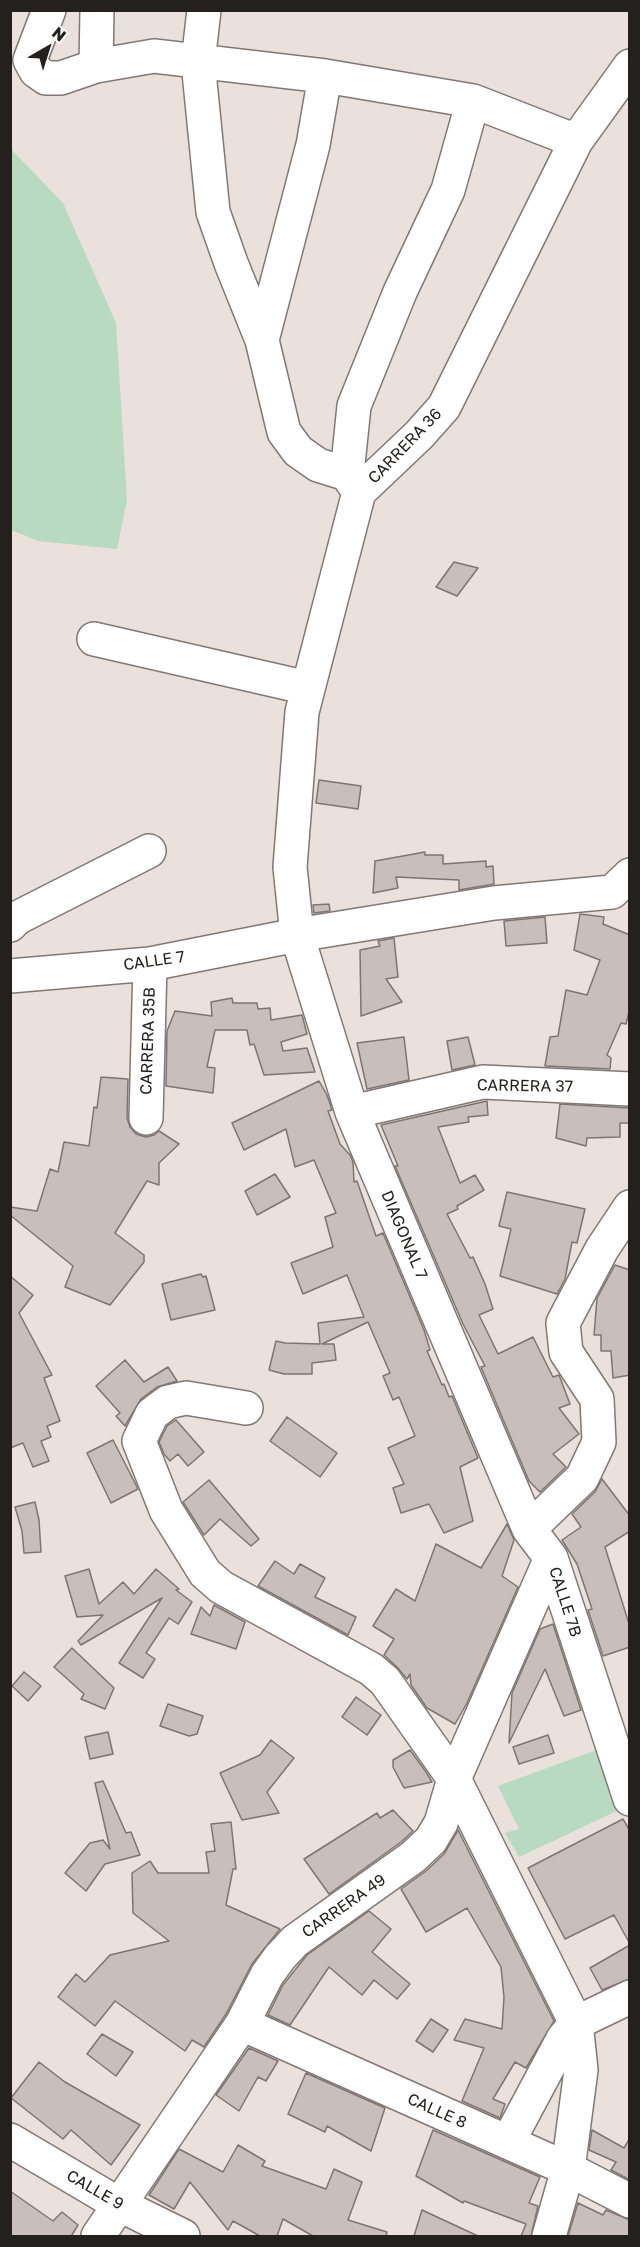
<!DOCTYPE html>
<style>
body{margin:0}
#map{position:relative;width:640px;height:2247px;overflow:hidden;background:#eae1dc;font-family:"Golos Text",sans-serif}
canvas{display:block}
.frame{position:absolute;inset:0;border:12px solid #23201e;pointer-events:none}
.north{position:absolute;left:18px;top:18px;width:60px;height:60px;-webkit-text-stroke:4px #fff;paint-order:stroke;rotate:39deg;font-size:16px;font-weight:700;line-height:24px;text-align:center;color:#23201e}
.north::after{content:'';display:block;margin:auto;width:21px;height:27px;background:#23201e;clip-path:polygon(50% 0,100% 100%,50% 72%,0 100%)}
</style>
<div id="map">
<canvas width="640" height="2247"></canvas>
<div class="frame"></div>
<div class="north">N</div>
</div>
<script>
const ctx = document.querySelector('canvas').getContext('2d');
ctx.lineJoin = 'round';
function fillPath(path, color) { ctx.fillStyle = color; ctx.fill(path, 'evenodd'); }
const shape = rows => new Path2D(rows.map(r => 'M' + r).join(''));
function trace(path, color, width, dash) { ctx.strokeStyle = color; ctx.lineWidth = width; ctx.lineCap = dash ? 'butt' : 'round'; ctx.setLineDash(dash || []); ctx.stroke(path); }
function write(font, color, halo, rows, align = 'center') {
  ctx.font = font + ' "Golos Text",sans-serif'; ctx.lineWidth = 4.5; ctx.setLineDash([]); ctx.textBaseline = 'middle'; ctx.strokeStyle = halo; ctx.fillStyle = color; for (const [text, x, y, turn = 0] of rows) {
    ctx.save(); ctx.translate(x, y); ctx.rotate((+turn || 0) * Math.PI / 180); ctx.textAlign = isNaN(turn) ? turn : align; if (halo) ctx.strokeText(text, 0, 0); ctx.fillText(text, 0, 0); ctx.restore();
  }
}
fillPath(shape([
 [10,148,63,203,116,323,127,500,117,549,38,541,11,530],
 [599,1749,621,1809,519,1857,505,1833,519,1829,498,1786]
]), '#b7dac1');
const building = shape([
 [454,562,478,568,457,596,436,587,454,562],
 [319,780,361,786,358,809,316,803,319,780],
 [425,852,425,855,443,855,443,864,486,861,486,867,493,866,494,884,459,890,459,880,396,877,398,888,373,893,375,861,425,852],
 [329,904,330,911,314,913,313,905,329,904],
 [580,914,604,917,603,924,630,935,630,1008,626,1024,621,1023,607,1055,611,1058,610,1069,545,1066,550,1037,558,1036,566,990,587,995,600,960,574,950,580,914],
 [545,917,547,943,506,946,504,921,545,917],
 [394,938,398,977,386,979,402,1002,361,1016,360,950,380,946,378,941,394,938],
 [232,998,233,1003,257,1003,258,1009,270,1008,271,1020,302,1015,307,1034,281,1042,283,1051,307,1048,315,1072,264,1075,254,1044,250,1045,247,1030,215,1030,207,1067,215,1068,213,1093,166,1086,167,1031,175,1011,212,1016,211,1002,232,998],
 [404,1037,409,1080,367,1089,357,1043,404,1037],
 [468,1037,475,1065,452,1070,447,1041,468,1037],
 [101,1077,128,1079,127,1118,130,1127,136,1134,146,1137,154,1135,159,1131,179,1144,159,1163,159,1185,147,1181,115,1233,144,1255,144,1262,110,1305,65,1287,73,1266,10,1215,10,1207,37,1211,50,1169,58,1172,64,1142,89,1146,94,1107,97,1108,101,1077],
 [319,1081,327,1095,332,1110,328,1111,340,1144,350,1155,353,1162,354,1182,357,1181,376,1236,383,1233,424,1330,430,1350,427,1351,442,1385,444,1384,449,1397,452,1396,478,1458,460,1467,473,1521,444,1533,429,1504,401,1513,393,1488,404,1484,388,1448,415,1436,399,1397,393,1400,383,1376,390,1373,368,1322,322,1344,334,1344,336,1360,312,1363,312,1374,284,1374,269,1370,276,1341,285,1343,320,1344,318,1323,364,1317,347,1275,303,1294,291,1263,333,1247,325,1217,336,1213,314,1160,295,1167,286,1129,244,1150,232,1123,319,1081],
 [487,1101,488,1115,468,1117,469,1122,438,1127,460,1183,475,1175,484,1190,457,1206,458,1209,447,1214,470,1258,473,1257,485,1284,493,1309,479,1315,498,1354,533,1337,553,1377,559,1375,570,1404,559,1408,579,1434,553,1454,566,1467,540,1492,529,1481,481,1367,485,1366,463,1324,395,1166,398,1166,381,1125,487,1101],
 [560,1104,630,1108,630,1123,620,1123,620,1137,587,1138,586,1146,556,1138,560,1104],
 [275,1174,290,1197,257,1215,245,1191,275,1174],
 [507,1192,585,1209,577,1243,572,1242,565,1279,557,1294,500,1276,511,1229,499,1226,507,1192],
 [615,1265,630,1270,630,1375,613,1378,611,1351,601,1351,601,1335,594,1335,597,1298,615,1265],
 [201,1274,203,1277,206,1276,215,1310,171,1320,162,1284,201,1274],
 [10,1276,33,1295,19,1313,52,1375,44,1378,60,1421,47,1426,51,1437,41,1441,49,1461,33,1467,23,1443,10,1448,10,1276],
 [125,1360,144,1382,168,1367,177,1381,157,1387,141,1399,125,1426,116,1416,120,1413,96,1386,125,1360],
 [287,1417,337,1453,320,1477,270,1441,287,1417],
 [176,1420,204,1452,188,1466,178,1454,170,1461,164,1454,159,1442,167,1426,176,1420],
 [113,1440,138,1489,111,1503,87,1453,113,1440],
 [602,1479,630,1516,630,1531,605,1547,630,1627,630,1647,603,1656,588,1610,592,1609,577,1564,562,1540,581,1527,572,1514,595,1492,602,1479],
 [209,1480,259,1539,251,1546,220,1519,204,1535,183,1502,209,1480],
 [35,1502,39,1520,41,1552,24,1553,22,1531,15,1507,35,1502],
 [507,1524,514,1540,502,1576,518,1587,467,1703,455,1724,427,1708,411,1685,410,1674,407,1679,397,1667,384,1655,394,1639,373,1626,396,1589,415,1601,436,1544,481,1568,507,1524],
 [275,1561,294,1574,300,1564,325,1578,315,1597,356,1617,348,1635,258,1586,275,1561],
 [89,1569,99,1604,123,1582,134,1594,156,1569,179,1589,176,1590,192,1602,178,1624,169,1618,146,1653,155,1659,143,1678,119,1663,162,1598,81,1645,78,1641,103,1615,77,1617,65,1576,89,1569],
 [214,1605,245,1622,236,1649,191,1634,201,1607,210,1616,214,1605],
 [553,1624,581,1710,564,1716,545,1669,509,1743,512,1693,540,1629,553,1624],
 [72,1648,114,1688,105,1709,81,1699,84,1694,54,1667,72,1648],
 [24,1672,41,1686,28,1701,12,1686,24,1672],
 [356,1697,381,1715,367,1735,342,1717,356,1697],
 [168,1704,203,1716,197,1734,189,1736,160,1726,168,1704],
 [108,1732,113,1754,90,1759,85,1737,108,1732],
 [548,1735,554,1753,519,1764,513,1747,548,1735],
 [271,1740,294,1758,267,1792,279,1813,242,1820,220,1773,260,1755,271,1740],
 [410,1750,426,1772,432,1782,404,1788,393,1767,393,1760,410,1750],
 [103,1781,126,1833,131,1832,140,1855,105,1864,86,1891,65,1873,90,1843,103,1840,110,1849,95,1783,103,1781],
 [393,1810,413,1831,401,1842,329,1894,304,1859,377,1813,380,1818,393,1810],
 [623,1819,630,1831,630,1944,614,1915,565,1939,528,1868,623,1819],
 [231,1822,236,1869,233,1869,226,1905,280,1929,252,1964,226,2014,204,2047,192,2040,185,2051,115,2001,95,2026,58,1997,76,1974,85,1982,110,1955,169,1941,133,1913,132,1873,150,1861,158,1873,209,1873,206,1852,215,1851,211,1824,231,1822],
 [458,1830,554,2021,526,2068,515,2062,493,2099,505,2104,500,2118,462,2101,484,2048,454,2040,465,2019,502,2029,504,1997,501,1967,467,1908,426,1932,401,1889,426,1871,444,1854,458,1830],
 [369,1911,391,1929,372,1952,410,1984,397,1999,374,1980,362,1995,329,1967,290,2025,268,2015,283,1985,307,1955,369,1911],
 [630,1945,630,1979,602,1990,590,1968,630,1945],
 [431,2019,448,2030,433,2052,416,2041,431,2019],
 [102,2034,133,2052,116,2076,87,2054,102,2034],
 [249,2048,278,2061,266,2081,258,2077,239,2111,216,2095,249,2048],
 [39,2062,65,2082,140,2125,111,2165,71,2130,63,2139,11,2098,39,2062],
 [306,2073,385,2108,371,2151,327,2126,325,2132,288,2114,306,2073],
 [433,2130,540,2177,529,2203,538,2206,531,2236,521,2236,526,2224,464,2201,463,2203,416,2176,433,2130],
 [592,2130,624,2148,630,2138,630,2180,611,2170,616,2162,589,2150,592,2130],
 [238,2145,265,2161,262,2166,326,2189,334,2169,362,2182,348,2220,387,2232,386,2236,313,2236,283,2219,277,2236,260,2236,233,2221,228,2230,190,2182,174,2209,149,2195,179,2149,223,2172,238,2145],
 [10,2191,53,2221,62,2212,78,2225,72,2235,75,2236,10,2236,10,2191],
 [578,2203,603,2215,606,2210,630,2220,630,2236,568,2236,578,2203],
 [422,2210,478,2236,414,2236,422,2210]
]);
fillPath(building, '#c8bebc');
trace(building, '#7e7573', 1.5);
const minor = shape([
 [49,10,30,60,36,71,46,78,61,78,96,66,154,56,325,76,473,101,576,141],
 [204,10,198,62,213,212,231,263,262,340,284,432,298,451,318,465,347,474,359,492],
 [96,66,97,10],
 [630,66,576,141,444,407,419,435,359,492,302,712,290,867,297,935,352,1112,529,1529,551,1558,630,1799],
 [262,340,313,145,325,76],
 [347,474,354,406,400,292,448,190,473,101],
 [94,639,308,688],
 [10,925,17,918,149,851],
 [10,976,150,964,297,935,494,903,612,892,630,875],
 [352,1112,483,1082,630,1089],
 [146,1118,150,964],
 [246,1408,186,1398,168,1402,152,1414,139,1441,166,1510,205,1573,221,1587,371,1669,385,1681,454,1779,576,2023,581,2070,568,2169,549,2236],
 [529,1529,582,1478,599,1442,597,1399,566,1352,563,1323,602,1249,630,1207],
 [242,2024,568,2169,630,2201],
 [10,2140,120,2205,183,2236],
 [508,2142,563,2039,576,2023,630,1997],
 [98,2236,242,2024,267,1975,280,1957,295,1941,413,1857,431,1840,441,1823,454,1779,551,1558]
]);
trace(minor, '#817875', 36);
trace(minor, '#fff', 33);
write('16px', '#23201e', '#fff', [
 ["CARRERA 36",405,446,-46],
 ["CALLE 7",154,961,-8],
 ["CARRERA 35B",148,1041,-88],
 ["CARRERA 37",525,1086,1],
 ["DIAGONAL 7",404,1235,67],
 ["CALLE 7B",565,1602,72],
 ["CARRERA 49",344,1906,-35],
 ["CALLE 8",437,2111,24],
 ["CALLE 9",95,2190,30]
]);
</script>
